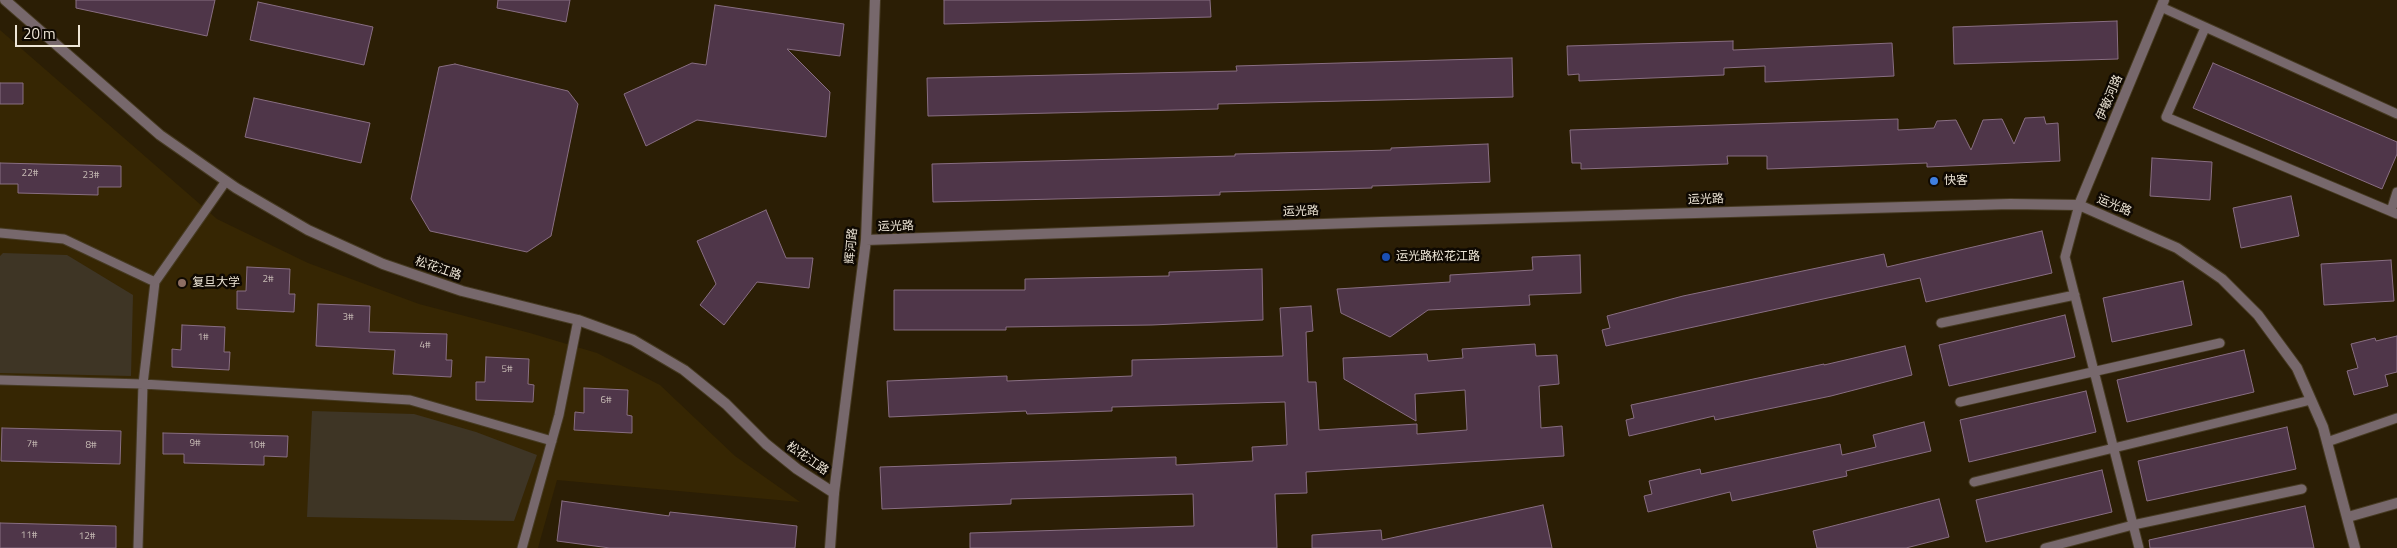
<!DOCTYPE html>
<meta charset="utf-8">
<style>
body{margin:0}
#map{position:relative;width:2397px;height:548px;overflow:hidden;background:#2b1e05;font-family:"Titillium Web",sans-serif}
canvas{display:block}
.scale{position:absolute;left:15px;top:25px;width:65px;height:22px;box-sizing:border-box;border:2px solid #eee6d7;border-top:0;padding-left:6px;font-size:15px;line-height:18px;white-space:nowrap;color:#eee6d7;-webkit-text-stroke:4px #0f0902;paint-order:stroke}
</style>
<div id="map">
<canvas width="2397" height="548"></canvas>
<div class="scale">20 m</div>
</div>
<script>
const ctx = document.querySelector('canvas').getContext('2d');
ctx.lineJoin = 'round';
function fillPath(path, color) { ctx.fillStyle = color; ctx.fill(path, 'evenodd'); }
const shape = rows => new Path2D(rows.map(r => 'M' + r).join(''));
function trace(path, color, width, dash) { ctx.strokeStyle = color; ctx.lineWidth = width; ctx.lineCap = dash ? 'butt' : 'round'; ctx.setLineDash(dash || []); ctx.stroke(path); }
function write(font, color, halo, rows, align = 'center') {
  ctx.font = font + ' "Titillium Web","Noto Sans SC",sans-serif'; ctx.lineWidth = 5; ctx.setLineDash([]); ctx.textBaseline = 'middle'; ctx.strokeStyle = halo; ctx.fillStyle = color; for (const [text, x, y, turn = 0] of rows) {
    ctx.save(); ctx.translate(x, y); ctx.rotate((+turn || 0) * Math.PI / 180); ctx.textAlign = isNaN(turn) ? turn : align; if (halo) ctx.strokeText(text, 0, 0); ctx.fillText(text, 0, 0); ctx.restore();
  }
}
fillPath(shape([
 [0,30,217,219,308,263,419,304,530,333,597,353,660,385,735,456,800,502,557,480,538,548,0,548]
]), '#362603');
fillPath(shape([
 [3,253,67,255,133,295,131,376,0,373,0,256],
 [312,411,414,414,476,432,537,455,514,521,307,517]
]), '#3e3525');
const building = shape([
 [76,0,215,0,207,36,76,8,76,0],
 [498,0,570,0,566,22,497,8,498,0],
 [944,0,1210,0,1211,17,944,24,944,0],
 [258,2,373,27,364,65,250,40,258,2],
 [715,5,844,24,840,56,787,49,830,92,826,137,697,120,646,146,624,94,692,63,706,65,715,5],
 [2117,21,2118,59,1954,64,1953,27,2117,21],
 [1733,41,1733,50,1892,43,1894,76,1765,82,1765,66,1724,68,1724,75,1579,81,1579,74,1568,75,1567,46,1733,41],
 [1512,58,1513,97,1218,104,1218,109,928,116,927,78,1237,71,1236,66,1512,58],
 [2213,63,2397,142,2397,154,2382,189,2193,108,2213,63],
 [455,64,568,91,578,104,551,236,527,252,430,231,411,199,439,67,455,64],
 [0,83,23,83,23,104,0,104,0,83],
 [254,98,370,123,361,163,245,137,254,98],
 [2044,117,2046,124,2058,123,2060,161,1927,167,1927,163,1767,169,1767,156,1727,156,1728,164,1581,169,1581,163,1572,163,1570,130,1898,119,1898,130,1934,128,1937,121,1956,120,1971,150,1983,120,2002,119,2014,144,2025,118,2044,117],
 [1488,144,1490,182,1372,186,1372,188,1220,192,1220,195,933,202,932,164,1235,156,1235,154,1391,150,1391,148,1488,144],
 [2152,158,2212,162,2210,200,2150,196,2152,158],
 [0,163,121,166,121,187,98,187,98,195,18,193,18,184,0,184,0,163],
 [2291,196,2299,236,2241,248,2233,208,2291,196],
 [766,210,786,258,813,258,809,288,757,282,724,325,700,305,716,284,697,241,766,210],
 [2042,231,2052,273,1926,302,1920,278,1606,346,1602,330,1610,328,1607,316,1683,296,1884,254,1887,267,2042,231],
 [1580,255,1581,293,1529,295,1530,305,1428,310,1390,337,1341,313,1337,289,1450,282,1450,275,1533,270,1532,257,1580,255],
 [2391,260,2394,301,2324,305,2321,264,2391,260],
 [247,267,290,269,289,294,295,294,294,312,237,309,237,291,246,291,247,267],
 [1262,269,1263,320,1152,325,1006,327,1006,330,894,330,894,290,1025,290,1025,279,1169,276,1169,272,1262,269],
 [2183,281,2192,325,2112,342,2103,298,2183,281],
 [318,304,370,306,369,332,447,334,446,360,452,360,451,377,393,374,395,350,316,346,318,304],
 [1311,306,1313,331,1306,332,1308,382,1316,382,1319,430,1417,424,1417,434,1467,430,1465,390,1415,394,1416,421,1344,379,1343,358,1427,354,1428,361,1463,358,1462,349,1535,344,1536,356,1557,355,1559,384,1539,386,1541,428,1562,426,1564,456,1306,472,1307,493,1275,494,1277,548,970,548,970,533,1194,526,1193,494,1011,499,1011,504,882,509,880,467,1176,457,1176,465,1253,461,1252,447,1287,445,1285,402,1112,407,1112,411,1027,414,1026,411,889,417,887,381,1007,376,1007,381,1132,376,1132,360,1283,356,1280,308,1311,306],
 [2065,315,2075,357,1949,386,1939,345,2065,315],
 [182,325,225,327,224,352,230,352,229,370,172,367,172,349,181,350,182,325],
 [2397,336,2397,372,2385,375,2388,386,2354,395,2347,371,2358,368,2351,344,2375,338,2376,341,2397,336],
 [1905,346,1912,375,1831,396,1715,420,1714,416,1629,436,1626,420,1634,418,1631,405,1824,364,1824,365,1905,346],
 [2244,350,2254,392,2127,422,2117,380,2244,350],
 [486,357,529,359,528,384,534,385,533,402,476,400,476,382,485,382,486,357],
 [584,388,628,390,627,415,632,416,632,433,574,430,575,412,584,413,584,388],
 [2086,391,2096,432,1969,462,1960,420,2086,391],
 [1924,422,1931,451,1846,471,1847,476,1732,501,1730,492,1648,512,1644,496,1652,494,1649,481,1700,469,1701,474,1840,444,1842,455,1876,447,1873,435,1924,422],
 [2287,427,2296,469,2147,501,2138,461,2287,427],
 [2,428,121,431,120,464,1,461,2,428],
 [163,433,288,436,287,457,264,456,264,465,184,463,184,454,163,454,163,433],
 [2102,470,2112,512,1986,542,1976,500,2102,470],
 [1939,499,1949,537,1906,548,1817,548,1813,531,1939,499],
 [562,501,669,516,670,512,797,526,795,548,610,548,557,541,562,501],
 [1543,505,1552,548,1312,548,1312,535,1381,530,1382,540,1543,505],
 [2305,506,2314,548,2150,548,2149,540,2305,506],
 [0,523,116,526,116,548,0,548,0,523]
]);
fillPath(building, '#4f3649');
trace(building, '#886e82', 1);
const service = shape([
 [2161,7,2397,114],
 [2205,28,2166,117,2397,214],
 [2079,205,2065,257,2139,548],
 [2391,211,2397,192],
 [0,233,64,239,155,282],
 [1941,323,2075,295],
 [0,380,143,384,410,400,552,441],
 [1960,402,2220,343],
 [2327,442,2397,418],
 [1974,482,2311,400],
 [138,548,143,384,155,282,226,181],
 [522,548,559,415,578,320],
 [2045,548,2133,525,2302,489]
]);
const minor = shape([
 [5,0,160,135,236,188,308,230,383,264,462,291,578,320,633,340,684,370,726,404,766,444,797,469,834,493],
 [2348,517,2397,503]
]);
const tertiary = shape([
 [2079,205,2164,0],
 [866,240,1381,222,2010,204,2079,205,2177,248,2222,279,2258,315,2297,368,2323,427,2355,548],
 [830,548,834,493,866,240,875,0]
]);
trace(service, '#463a22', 11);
trace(minor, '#463a22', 12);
trace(tertiary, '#463a22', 12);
trace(service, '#77686c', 9);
trace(minor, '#77686c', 10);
trace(tertiary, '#77686c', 10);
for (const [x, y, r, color] of [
 [1934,181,5,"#3f7fe0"],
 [1386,257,5,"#1a4fb4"],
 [182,283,5,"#8d6e63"]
]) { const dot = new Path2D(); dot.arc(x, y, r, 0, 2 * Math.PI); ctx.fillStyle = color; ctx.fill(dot); trace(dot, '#0f0902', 2); }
write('10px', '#c6bab4', null, [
 ["22#",30,174],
 ["23#",91,176],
 ["2#",268,280],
 ["3#",348,318],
 ["1#",203,338],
 ["4#",425,346],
 ["5#",507,370],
 ["6#",606,401],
 ["9#",195,444],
 ["7#",32,445],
 ["8#",91,446],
 ["10#",257,446],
 ["11#",29,536],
 ["12#",87,537]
]);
write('12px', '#eee6d7', '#0f0902', [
 ["伊敏河路",2110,98,-67],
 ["运光路",1706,200,-2],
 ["运光路",2114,206,23],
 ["运光路",1301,212,-2],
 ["运光路",896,227,-2],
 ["辉河路",852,246,-85],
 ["松花江路",438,269,19],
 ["松花江路",807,459,35]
]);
write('12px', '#eee6d7', '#0f0902', [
 ["快客",1944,181],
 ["运光路松花江路",1396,257],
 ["复旦大学",192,283]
], 'left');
</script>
